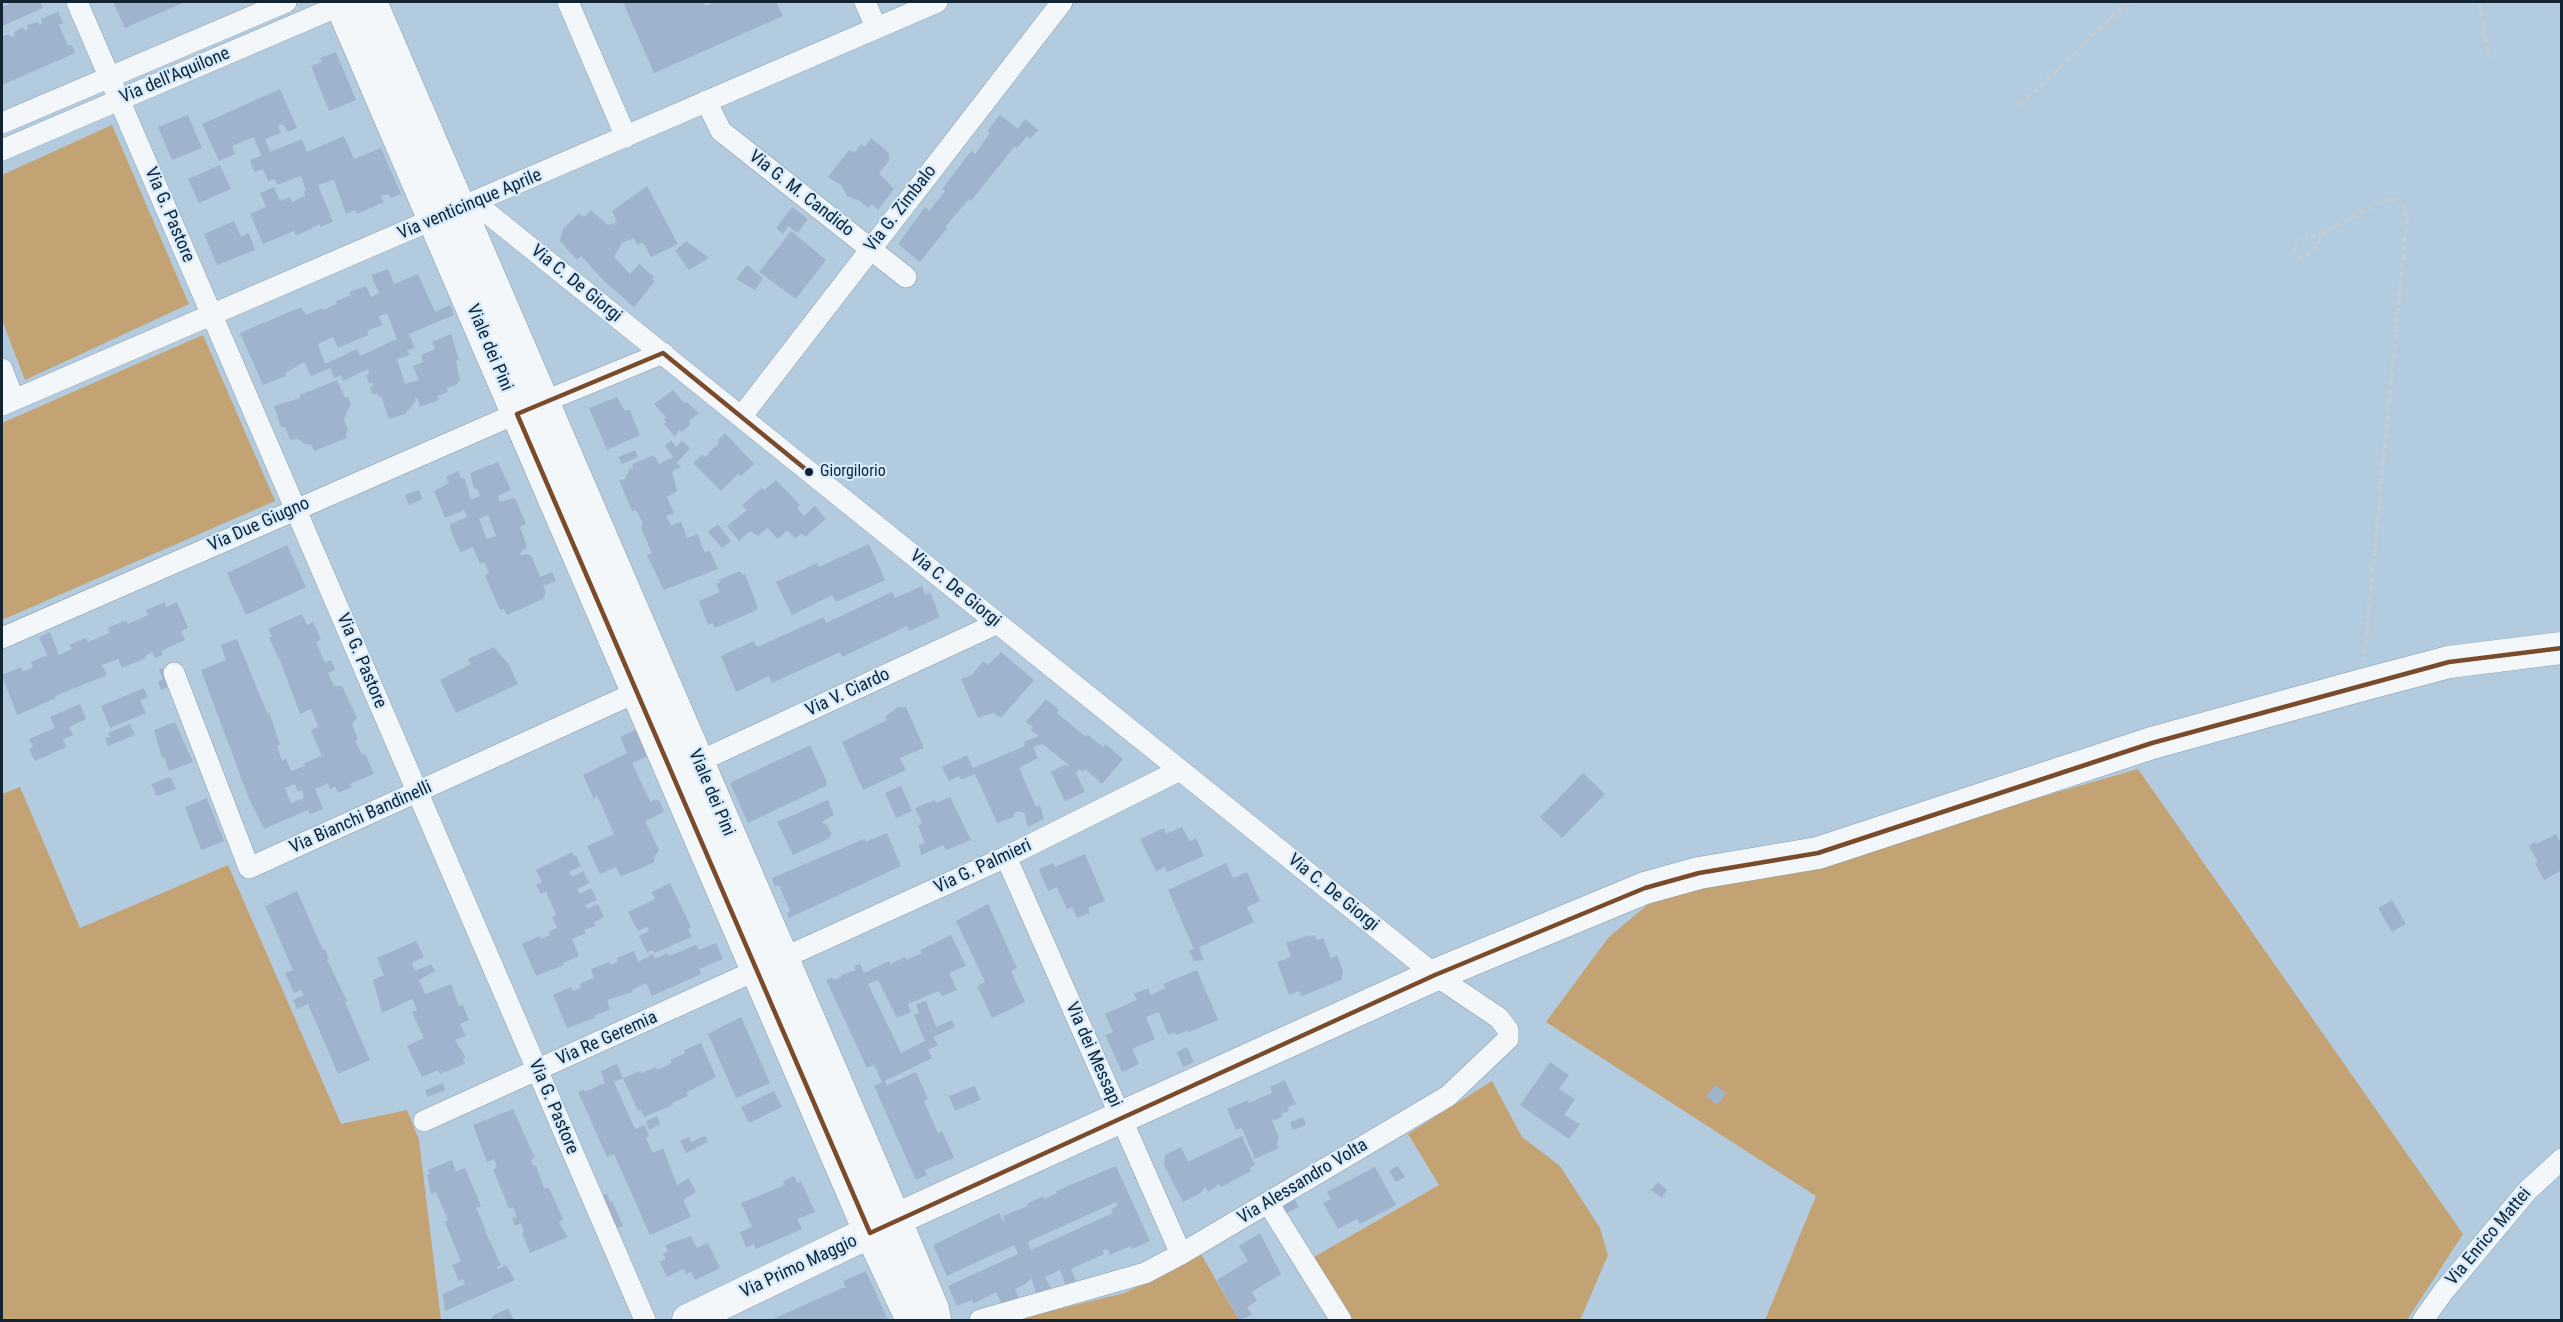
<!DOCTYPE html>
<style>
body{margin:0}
#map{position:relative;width:2563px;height:1322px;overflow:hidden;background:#b3cbdf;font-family:"Roboto Condensed",sans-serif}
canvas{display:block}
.frame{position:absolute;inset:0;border:3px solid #122331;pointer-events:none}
</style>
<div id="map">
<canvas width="2563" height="1322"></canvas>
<div class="frame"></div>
</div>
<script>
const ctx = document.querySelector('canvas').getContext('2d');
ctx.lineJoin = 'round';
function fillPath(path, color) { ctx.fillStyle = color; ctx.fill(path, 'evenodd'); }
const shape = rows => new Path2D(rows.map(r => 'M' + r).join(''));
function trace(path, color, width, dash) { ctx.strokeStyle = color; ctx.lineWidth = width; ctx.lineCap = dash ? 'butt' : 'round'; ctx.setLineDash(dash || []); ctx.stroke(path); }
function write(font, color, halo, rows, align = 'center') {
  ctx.font = font + ' "Roboto Condensed",sans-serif'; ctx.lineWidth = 4.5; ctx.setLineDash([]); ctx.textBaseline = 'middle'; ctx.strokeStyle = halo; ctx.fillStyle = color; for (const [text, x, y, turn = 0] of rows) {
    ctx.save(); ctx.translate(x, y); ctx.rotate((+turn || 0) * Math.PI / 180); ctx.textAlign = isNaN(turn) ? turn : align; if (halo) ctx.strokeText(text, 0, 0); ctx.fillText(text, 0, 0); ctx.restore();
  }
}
fillPath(shape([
 [112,125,189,304,25,380,2,320,2,175],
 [203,335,275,501,2,620,2,423],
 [2138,769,2463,1234,2407,1320,1765,1320,1816,1196,1546,1022,1608,938,1653,900,1951,823],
 [20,787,80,928,228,865,341,1124,407,1110,419,1140,441,1320,2,1320,2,794],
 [1492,1081,1522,1137,1560,1166,1600,1228,1608,1255,1580,1320,1353,1320,1314,1257,1439,1185,1408,1134],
 [1201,1254,1239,1320,1013,1320,1125,1293]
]), '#c3a274');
fillPath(shape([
 [8,2,40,2,43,8,2,26,2,7,9,4],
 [113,2,185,2,125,28],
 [623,2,703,2,705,6,716,2,776,2,783,16,654,73],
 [58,12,63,23,59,25,68,46,72,45,75,53,2,85,2,37,9,34,11,37,15,36,14,32,23,27,25,31,28,29,27,25,38,22,39,25,42,23,41,19],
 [336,52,356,100,329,111,311,66,322,62,320,58],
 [280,89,297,128,288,132,283,124,278,126,281,133,265,139,270,152,302,139,307,152,344,136,354,159,381,148,401,194,391,198,388,194,381,196,384,202,357,214,355,210,346,214,334,180,318,185,333,222,320,227,320,224,296,236,294,231,263,244,250,214,266,207,260,193,274,187,280,201,290,197,292,202,305,196,304,191,306,190,301,176,277,185,275,179,268,181,263,169,254,172,250,160,261,156,254,137,232,146,235,154,219,161,202,124],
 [188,115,202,148,172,160,158,127],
 [1000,115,1018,129,1025,119,1038,130,1030,139,1027,136,1017,148,1015,146,971,201,969,199,945,227,947,228,920,262,898,244,925,207,929,211,945,191,942,189,971,151,975,154,990,133,987,131],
 [871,138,889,153,889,161,879,173,894,189,878,210,872,204,868,208,858,200,847,196,841,185,828,177,849,150,854,153,861,144,865,147],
 [220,165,231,189,199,203,188,179],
 [647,186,678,244,651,257,645,245,641,243,637,245,634,238,622,243,614,257,630,274,639,264,654,277,652,279,655,281,634,307,605,282,581,256,577,260,560,241,563,229,579,213,584,217,591,210,608,225,617,222,612,211],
 [792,207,808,219,798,233,788,226,783,234,776,228],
 [234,221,241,237,249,233,255,250,217,265,204,234],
 [791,231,826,260,796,299,759,272],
 [686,241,709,258,689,270,675,251],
 [747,265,763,278,755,290,736,279],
 [388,269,394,284,418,274,435,312,450,305,454,315,409,334,415,348,407,350,410,355,397,359,405,384,419,380,413,366,423,362,421,355,435,349,432,342,451,334,459,360,456,361,460,380,456,385,447,388,448,392,437,396,439,400,420,407,417,398,415,398,416,401,405,414,389,419,381,396,379,397,377,393,373,395,370,387,373,386,372,382,369,384,366,375,369,374,368,369,343,381,341,375,334,378,330,368,311,376,304,362,285,373,286,376,263,385,240,333,301,307,306,315,322,308,323,310,337,304,336,301,351,295,349,292,366,286,371,297,379,293,371,275],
 [387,313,397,339,360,356,357,349,325,364,318,344,333,337,338,348,369,335,367,331,382,325,379,316],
 [337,380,345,398,348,397,351,404,344,419,348,430,346,435,347,438,314,451,312,445,305,444,298,439,290,440,285,427,281,427,274,406,300,398,300,395],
 [673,390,684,403,687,402,699,413,689,421,691,424,681,432,679,429,675,437,664,424,666,422,664,419,666,417,654,404],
 [617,397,625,411,630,410,640,435,607,450,589,408],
 [725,433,754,464,741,476,738,474,721,491,693,463,702,455,705,457,709,454,708,453,719,443,717,441],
 [671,440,676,447,682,441,690,448,677,463,681,467,672,471,677,491,667,497,674,513,666,516,671,526,681,521,687,538,698,534,702,547,705,552,710,551,718,569,664,590,647,555,652,553,641,528,643,523,636,510,632,511,619,480,625,479,630,468,633,469,632,464,654,455,659,464,673,457,665,446],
 [635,450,638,457,622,464,618,457],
 [498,462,511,490,498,496,500,502,513,498,516,500,526,524,520,527,527,547,520,553,521,556,525,554,531,555,540,577,552,572,556,581,543,586,546,592,543,599,507,615,504,609,500,610,485,575,489,573,484,562,480,564,473,547,460,552,450,528,450,524,467,517,464,510,445,518,434,491,449,483,446,477,458,471,461,478,465,479,471,500,480,496,477,488,474,489,470,473],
 [488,515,496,536,487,539,479,519],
 [776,480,800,505,797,508,804,516,815,506,826,519,805,537,802,533,795,539,787,530,778,539,767,528,758,536,750,531,739,541,727,526,747,510,742,505,762,488,764,490],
 [419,490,422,499,409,505,405,495],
 [718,524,731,541,722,548,708,532],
 [869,544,885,580,836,602,832,595,792,615,776,582,817,563,819,567],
 [287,545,306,587,246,615,227,573],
 [740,571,742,575,745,574,758,608,755,611,715,628,713,623,708,625,699,601,720,592,716,584,720,582,719,580],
 [922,586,925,595,930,592,940,617,909,631,907,626,842,657,840,652,772,683,769,676,736,692,721,656,754,641,757,647,824,617,826,623,892,592,895,598],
 [165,602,166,607,177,602,188,628,181,631,185,640,161,651,163,655,155,658,152,652,145,656,146,658,122,668,118,659,102,665,107,675,55,696,56,698,17,715,2,675,21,667,23,672,33,667,31,662,47,655,39,637,50,632,59,655,72,649,69,645,86,638,88,642,110,633,108,628,126,620,128,624,148,615,146,610],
 [302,614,307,625,313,622,318,632,321,640,316,642,325,663,331,660,335,670,328,673,334,686,342,686,357,718,352,724,358,739,355,740,361,753,366,755,374,774,350,784,352,787,338,793,335,786,330,789,328,783,315,789,323,809,310,814,308,810,264,829,249,799,201,670,226,660,221,645,237,639,267,713,269,712,280,745,277,746,282,761,286,759,291,771,305,766,304,763,322,756,311,731,318,726,311,709,300,714,281,663,269,638,272,636,268,629],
 [295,784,298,792,302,790,304,798,291,803,285,788],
 [494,647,509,665,518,684,456,713,440,680,471,664,468,659],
 [1001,652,1034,680,1001,718,993,713,978,718,961,679,972,675,983,661,988,665],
 [162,668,169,686,161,690,158,682,163,679,159,670],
 [144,688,148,697,140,700,146,713,110,728,101,706],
 [1046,699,1059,710,1057,713,1086,737,1088,735,1103,747,1105,744,1123,759,1102,784,1085,769,1083,772,1079,769,1076,773,1085,792,1065,801,1051,772,1064,765,1070,766,1043,744,1033,747,1038,758,1019,768,1036,807,1040,805,1044,819,1028,827,1024,812,1021,813,1020,811,1014,813,1014,817,997,823,975,774,961,780,959,776,949,781,942,767,967,755,973,768,1025,746,1024,742,1039,736,1031,730,1033,727,1026,722],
 [80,704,86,719,69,727,73,735,63,739,66,747,35,761,29,749,33,747,29,739,55,728,50,717],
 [898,707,906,707,924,748,900,758,906,770,863,790,842,742,887,720,885,717],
 [175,722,193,762,169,771,164,757,162,758,154,730],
 [130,724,135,735,108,746,105,738,110,737,108,733],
 [636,730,648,756,632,763,651,803,653,800,659,800,664,812,645,821,659,850,654,857,655,862,622,876,619,874,616,867,600,874,587,846,614,834,597,795,594,799,583,775,627,753,620,737],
 [810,745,827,782,826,786,748,823,730,783],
 [1583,773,1605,794,1562,838,1540,817],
 [170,777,176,789,157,796,151,784],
 [901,786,912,811,896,818,885,793],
 [950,797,971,840,946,850,943,845,921,855,919,845,925,843,918,826,922,823,915,808,935,800,936,803],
 [207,798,224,841,201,850,185,807],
 [828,800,834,815,822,822,824,825,826,823,832,835,829,836,830,838,793,855,777,822],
 [1182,827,1190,841,1196,838,1204,856,1167,872,1165,867,1156,871,1140,839,1164,828,1166,834],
 [887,833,901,866,789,918,787,913,790,911,779,885,775,887,772,878,864,839,865,842],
 [2556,834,2559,840,2562,838,2562,870,2544,880,2535,863,2538,862,2529,846,2535,842,2537,844],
 [572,852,574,857,576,855,581,866,569,872,572,877,583,871,589,883,577,889,580,894,591,888,597,900,585,905,587,909,598,904,604,917,594,922,595,926,584,930,586,933,572,939,579,956,563,963,564,965,536,976,522,944,540,936,541,939,550,935,548,932,557,928,552,917,556,915,546,892,541,894,536,885,542,882,536,870],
 [1085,854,1105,901,1088,908,1090,913,1077,918,1072,907,1067,909,1057,887,1048,891,1039,869,1053,863,1055,867],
 [1226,863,1233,878,1247,872,1260,901,1247,907,1254,922,1199,947,1204,960,1194,961,1189,951,1194,949,1168,890],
 [670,883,691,927,688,929,692,937,654,953,652,950,647,953,639,936,649,931,647,927,638,931,628,912,655,899,652,892],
 [297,891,323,950,325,949,329,959,327,960,347,1001,345,1002,370,1060,338,1074,308,1004,297,1009,293,1000,304,995,301,990,294,993,285,973,293,970,265,906],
 [2392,900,2406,924,2392,932,2378,908],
 [988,904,1017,968,1011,971,1025,1002,992,1018,977,986,985,982,956,921],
 [951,935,966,966,949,973,957,990,942,996,939,991,908,1004,911,1012,897,1018,878,980,868,984,901,1053,925,1041,914,1015,919,1013,916,1004,926,1001,936,1027,952,1020,955,1027,933,1037,938,1045,928,1050,932,1058,885,1081,887,1085,916,1072,928,1099,924,1101,938,1133,942,1131,954,1158,925,1170,927,1175,916,1180,874,1086,882,1082,874,1065,867,1068,826,980,832,977,834,980,841,977,841,975,856,970,854,966,860,964,864,973,889,961,890,964,905,957,907,960,922,953,920,950],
 [1310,935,1311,936,1315,935,1317,940,1323,938,1331,958,1337,955,1343,971,1341,980,1302,996,1299,991,1289,995,1277,962,1291,957,1286,943],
 [416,941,424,957,412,963,415,971,431,964,435,971,419,980,425,994,451,984,459,1006,463,1005,469,1020,460,1024,466,1036,455,1040,466,1058,463,1059,465,1064,440,1074,438,1070,422,1077,407,1046,424,1038,412,1012,417,1010,412,999,382,1013,373,980,384,975,377,958],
 [716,943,723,959,699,969,701,974,652,996,646,983,632,990,633,992,607,1000,610,1009,594,1016,595,1018,567,1028,553,995,571,987,573,991,581,988,579,984,594,978,591,969,609,962,610,965,618,962,617,958,634,951,638,962,653,954,655,959,667,953,669,956,696,945,699,950],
 [1197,970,1218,1020,1189,1032,1188,1031,1176,1035,1175,1032,1168,1035,1159,1012,1146,1017,1155,1039,1132,1049,1139,1064,1122,1072,1105,1035,1113,1032,1105,1014,1137,1000,1134,994,1148,988,1151,995,1165,988,1163,984],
 [741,1017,770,1083,736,1098,708,1034],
 [701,1043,716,1077,686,1093,688,1096,672,1103,673,1105,644,1117,641,1110,638,1111,623,1078,640,1071,641,1073,656,1067,657,1070,672,1063,670,1060,685,1053,684,1050],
 [1187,1047,1194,1062,1183,1067,1177,1052],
 [1550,1062,1569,1075,1559,1089,1575,1099,1564,1115,1580,1124,1569,1139,1520,1105],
 [617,1064,623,1078,614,1082,635,1129,645,1125,649,1136,646,1138,653,1153,663,1148,677,1185,689,1178,696,1192,683,1200,691,1217,650,1235,614,1154,607,1157,578,1092,584,1089,585,1092,605,1083,601,1071],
 [1285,1080,1296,1104,1287,1108,1289,1111,1281,1114,1282,1117,1272,1121,1279,1137,1277,1143,1279,1148,1255,1159,1242,1128,1236,1130,1227,1109,1248,1100,1249,1103,1272,1093,1270,1087],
 [443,1083,445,1090,428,1097,425,1090],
 [1715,1085,1726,1093,1718,1105,1706,1097],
 [975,1086,980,1100,955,1111,949,1096],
 [774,1091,782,1107,749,1123,741,1107],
 [513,1109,535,1158,531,1160,533,1166,536,1165,544,1188,549,1188,563,1219,559,1223,568,1237,530,1253,522,1233,524,1232,521,1223,515,1226,512,1218,517,1217,513,1207,509,1209,493,1169,497,1168,494,1159,487,1162,473,1125],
 [657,1116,660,1124,649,1130,646,1121],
 [1303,1117,1306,1125,1293,1130,1290,1122],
 [705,1136,708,1142,686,1153,680,1141,689,1137,691,1142],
 [1242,1136,1255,1165,1249,1168,1251,1171,1221,1187,1219,1184,1208,1192,1205,1187,1202,1192,1183,1202,1164,1165,1165,1155,1181,1147,1188,1162],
 [452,1160,456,1172,465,1168,481,1206,476,1208,486,1230,485,1231,501,1265,497,1267,498,1269,506,1265,515,1280,445,1311,443,1294,465,1284,463,1279,459,1281,452,1265,461,1262,445,1222,448,1220,436,1192,431,1194,427,1175,430,1174,428,1170],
 [1116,1166,1150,1241,1132,1249,1131,1246,1110,1255,1107,1249,1103,1250,1104,1254,1071,1269,1076,1281,1065,1284,1060,1270,1045,1277,1051,1288,1036,1293,1031,1278,1026,1284,1015,1289,1019,1298,1001,1303,996,1292,973,1304,972,1300,957,1306,948,1286,1018,1254,1014,1245,947,1276,933,1245,999,1213,1003,1221,1005,1220,1003,1216,1028,1206,1027,1204,1043,1196,1044,1199,1057,1193,1056,1191],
 [1116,1202,1117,1206,1111,1209,1113,1213,1031,1250,1028,1242],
 [1398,1166,1405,1177,1396,1182,1389,1171],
 [1375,1167,1396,1205,1360,1224,1357,1219,1338,1229,1323,1203,1331,1199,1327,1192],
 [794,1176,797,1183,801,1181,815,1212,797,1219,802,1229,756,1249,754,1244,746,1248,740,1232,752,1227,741,1203,785,1185,783,1181],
 [1658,1182,1667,1190,1662,1198,1651,1190],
 [607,1194,610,1202,612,1201,623,1226,617,1228,603,1195],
 [1294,1199,1299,1207,1287,1213,1282,1205],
 [1260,1233,1281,1274,1252,1292,1257,1301,1247,1307,1252,1315,1239,1320,1217,1280,1248,1261,1239,1246],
 [691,1236,697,1248,708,1243,720,1268,695,1280,691,1272,686,1274,683,1269,667,1277,660,1262,666,1259,663,1254,668,1251,665,1245],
 [866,1271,888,1320,771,1320,842,1288,846,1288,843,1281],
 [508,1308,514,1320,493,1320,491,1317]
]), '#a0b3cc');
const street = shape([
 [77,2,645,1320],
 [568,2,626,137],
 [865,2,876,27],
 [706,101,721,131,906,277],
 [2,123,286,2],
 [2,150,348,2],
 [475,203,1435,975,1499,1018,1508,1030,1508,1039,1448,1096,1181,1254,1145,1273,980,1320],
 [2,369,14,400],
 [2,405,937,2],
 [741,417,1062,2],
 [2,638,543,402,663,353],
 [174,673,249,868,648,687],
 [698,762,998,623],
 [1006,857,1181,1254],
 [424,1121,1006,857,1180,770],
 [1268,1203,1341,1320],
 [2423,1320,2443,1292,2527,1191,2562,1159]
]);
const secondary = shape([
 [340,2,863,1217,912,1320],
 [371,2,896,1221,933,1309,935,1320],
 [688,1320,905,1215,1435,975,1645,888,1699,873,1818,853,2152,743,2362,685,2449,662,2562,648]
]);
trace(street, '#889aa9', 22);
trace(secondary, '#889aa9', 33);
trace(shape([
 [2479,2,2489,58],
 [2020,105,2128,2],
 [2325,231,2313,252,2299,258,2294,252,2297,242,2325,231,2384,200,2395,200,2404,206,2407,218,2364,660]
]), '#c4ccd2', 4, [6, 3]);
trace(street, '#f4f7fa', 21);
trace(secondary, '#f4f7fa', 32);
trace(shape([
 [809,472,663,353,517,414,870,1233,1435,975,1645,888,1699,873,1818,853,2152,743,2449,662,2562,648]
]), '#7a4b2a', 4.5);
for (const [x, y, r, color] of [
 [809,472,5,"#122331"]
]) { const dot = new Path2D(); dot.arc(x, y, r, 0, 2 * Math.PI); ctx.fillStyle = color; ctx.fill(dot); trace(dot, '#d4eafd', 2); }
write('16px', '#122331', '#d4eafd', [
 ["Giorgilorio",820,472]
], 'left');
write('18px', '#122331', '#d4eafd', [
 ["Via dell'Aquilone",175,76,-23],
 ["Via G. M. Candido",801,194,38],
 ["Via venticinque Aprile",470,205,-23],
 ["Via G. Zimbalo",901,209,-52],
 ["Via G. Pastore",169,215,67],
 ["Via C. De Giorgi",576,284,39],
 ["Viale dei Pini",489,348,67],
 ["Via Due Giugno",259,525,-24],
 ["Via C. De Giorgi",955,589,39],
 ["Via G. Pastore",361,661,67],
 ["Via V. Ciardo",848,693,-25],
 ["Viale dei Pini",711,793,67],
 ["Via Bianchi Bandinelli",361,818,-24],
 ["Via G. Palmieri",983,867,-25],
 ["Via C. De Giorgi",1333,893,39],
 ["Via Re Geremia",607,1039,-24],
 ["Via dei Messapi",1093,1055,66],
 ["Via G. Pastore",553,1107,67],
 ["Via Alessandro Volta",1303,1182,-31],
 ["Via Enrico Mattei",2489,1237,-50],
 ["Via Primo Maggio",799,1267,-25]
]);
</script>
